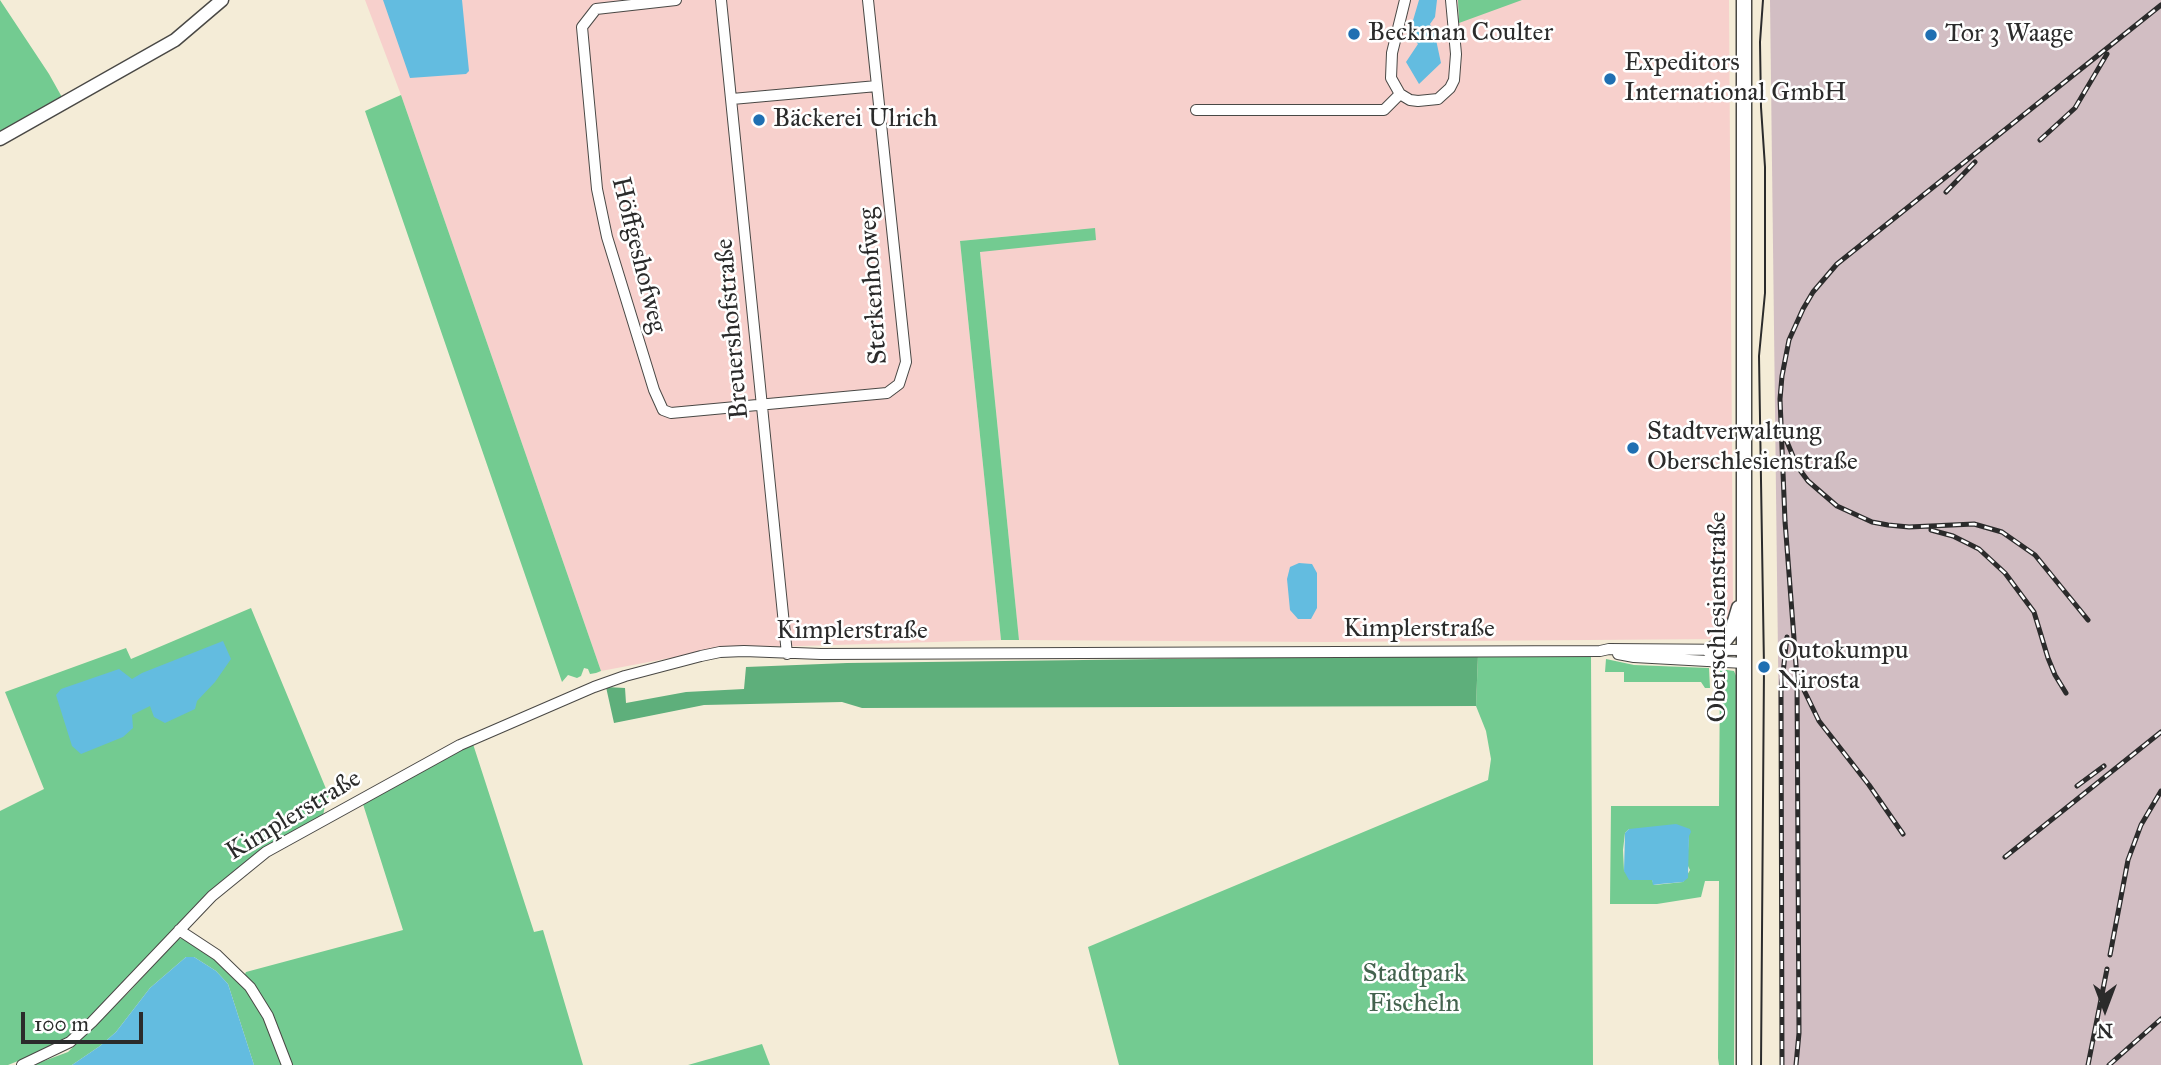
<!DOCTYPE html>
<meta charset="utf-8">
<style>
body{margin:0}
#map{position:relative;width:2161px;height:1065px;overflow:hidden;background:#f4ecd7;font-family:"IM FELL Great Primer",serif}
canvas{display:block}
.north{position:absolute;left:2070px;top:974px;width:70px;height:70px;-webkit-text-stroke:5px #fff;paint-order:stroke;rotate:180deg;font-size:19px;font-weight:700;line-height:28px;text-align:center;color:#2b2b2b}
.north::after{content:'';display:block;margin:auto;width:24px;height:32px;background:#2b2b2b;clip-path:polygon(50% 0,100% 100%,50% 72%,0 100%)}
.scale{position:absolute;left:21px;top:1012px;width:122px;height:32px;box-sizing:border-box;border:4px solid #2b2b2b;border-top:0;padding-left:9px;font-size:21px;line-height:24px;white-space:nowrap;color:#2b2b2b;-webkit-text-stroke:5px #fff;paint-order:stroke}
</style>
<div id="map">
<canvas width="2161" height="1065"></canvas>
<div class="north">N</div>
<div class="scale">100 m</div>
</div>
<script>
const ctx = document.querySelector('canvas').getContext('2d');
ctx.lineJoin = 'round';
function fillPath(path, color) { ctx.fillStyle = color; ctx.fill(path, 'evenodd'); }
const shape = rows => new Path2D(rows.map(r => 'M' + r).join(''));
function trace(path, color, width, dash) { ctx.strokeStyle = color; ctx.lineWidth = width; ctx.lineCap = dash ? 'butt' : 'round'; ctx.setLineDash(dash || []); ctx.stroke(path); }
function write(font, color, halo, rows, align = 'center') {
  ctx.font = font + ' "IM FELL Great Primer",serif'; ctx.lineWidth = 5; ctx.setLineDash([]); ctx.textBaseline = 'middle'; ctx.strokeStyle = halo; ctx.fillStyle = color; for (const [text, x, y, turn = 0] of rows) {
    ctx.save(); ctx.translate(x, y); ctx.rotate((+turn || 0) * Math.PI / 180); ctx.textAlign = isNaN(turn) ? turn : align; if (halo) ctx.strokeText(text, 0, 0); ctx.fillText(text, 0, 0); ctx.restore();
  }
}
fillPath(shape([
 [365,0,1729,0,1733,612,1719,639,1326,642,1019,640,980,251,1083,229,960,241,1001,640,767,647,702,652,601,671,401,95]
]), '#f7d0cc');
fillPath(shape([
 [1770,0,2161,0,2161,1065,1783,1065]
]), '#d2bec3');
fillPath(shape([
 [0,0,49,74,63,99,0,135],
 [1458,0,1522,0,1459,23],
 [401,95,601,671,596,673,590,674,588,669,584,668,581,676,577,678,568,675,562,682,365,111],
 [1095,228,1096,240,980,252,1019,640,1001,640,960,241],
 [251,608,329,796,326,800,323,816,263,850,224,879,184,923,85,1023,71,1035,33,1055,8,1065,0,1065,0,811,44,789,5,692,126,648,131,659],
 [1478,655,1591,656,1593,1065,1119,1065,1088,947,1488,780,1491,759,1486,731,1476,706],
 [1606,659,1634,665,1709,668,1710,688,1705,688,1701,682,1624,682,1624,672,1605,672],
 [1720,669,1734,671,1737,678,1734,1065,1719,1065,1718,1058,1719,881,1705,881,1701,897,1657,904,1610,904,1611,806,1719,806],
 [1629,829,1689,836,1687,864,1690,870,1683,882,1654,885,1652,880,1624,871,1623,850,1625,833],
 [473,744,534,932,543,930,583,1065,289,1065,244,976,246,972,403,930,362,801],
 [184,938,202,946,256,999,283,1065,254,1065,228,984,216,971,194,957,186,957,150,988,116,1032,100,1046,72,1065,33,1065,68,1052,129,992,178,939],
 [762,1044,770,1065,688,1065]
]), '#73cb91');
fillPath(shape([
 [1478,655,1476,706,862,708,842,702,704,705,614,723,606,687,625,688,626,703,686,692,744,689,746,667,847,663]
]), '#5eaf7b');
fillPath(shape([
 [383,0,462,0,469,71,466,74,410,78],
 [1419,0,1437,0,1435,17,1430,24,1435,35,1441,63,1419,84,1406,62,1418,44,1409,34],
 [1299,563,1312,564,1317,573,1317,608,1311,619,1298,619,1290,610,1287,579,1290,567],
 [223,641,231,659,215,682,197,701,195,709,165,723,154,717,150,706,132,715,133,728,123,737,81,754,72,746,56,695,61,689,119,669,132,679,142,673],
 [1676,824,1690,829,1691,832,1689,836,1688,878,1683,882,1660,884,1653,885,1652,880,1629,880,1624,871,1625,833,1629,829],
 [186,957,194,957,216,971,228,984,254,1065,72,1065,100,1046,116,1032,150,988]
]), '#63bce0');
const street = shape([
 [676,0,596,9,582,27,597,189,607,237,654,390,663,410,671,413,887,393,899,384,906,362,868,0],
 [721,0,787,654],
 [1405,0,1392,53,1391,78,1400,94,1410,100,1418,101,1438,99,1450,88,1454,80,1456,54,1451,0],
 [732,99,877,86],
 [1196,110,1384,110,1400,94],
 [1618,654,1634,657,1744,663],
 [179,930,217,955,250,987,268,1016,287,1065],
 [22,1065,70,1042,92,1022,212,896,266,852,460,745,594,687,625,676,701,656,720,652,744,651,821,654,1600,651,1609,649,1744,650]
]);
const secondary = shape([
 [0,139,175,40,222,0]
]);
const primary = shape([
 [1710,651,1724,641,1732,631,1739,608],
 [1744,1065,1744,0]
]);
trace(street, '#494845', 12);
trace(secondary, '#494845', 15);
trace(primary, '#494845', 17);
trace(street, '#fff', 10);
trace(secondary, '#fff', 12);
trace(primary, '#fff', 14);
trace(shape([
 [1761,1065,1764,667,1759,356,1765,293,1765,167,1761,107,1760,42,1763,0]
]), '#2b2b2b', 2);
const rail = shape([
 [2040,140,2075,108,2107,54],
 [1946,192,1975,162],
 [1785,437,1797,466,1808,481,1837,506,1872,522,1888,525,1909,527,1974,524,2002,532,2035,555,2088,620],
 [1931,530,1953,536,1979,549,2005,573,2034,612,2048,658,2055,675,2066,693],
 [1801,684,1819,721,1869,785,1903,834],
 [2077,786,2104,766],
 [2005,857,2161,732],
 [2110,955,2128,860,2141,825,2161,791],
 [1782,1065,1781,691,1787,637],
 [1796,1065,1799,1033,1797,678,1785,521,1780,399,1782,376,1789,340,1803,309,1813,292,1837,264,2161,5],
 [2088,1065,2107,969],
 [2109,1065,2161,1019]
]);
trace(rail, '#2b2b2b', 5);
trace(rail, '#fff', 2.5, [8]);
for (const [x, y, r, color] of [
 [1354,34,7,"#1f6fb2"],
 [1931,35,7,"#1f6fb2"],
 [1610,79,7,"#1f6fb2"],
 [759,120,7,"#1f6fb2"],
 [1633,448,7,"#1f6fb2"],
 [1764,667,7,"#1f6fb2"]
]) { const dot = new Path2D(); dot.arc(x, y, r, 0, 2 * Math.PI); ctx.fillStyle = color; ctx.fill(dot); trace(dot, '#fff', 2.5); }
write('26px', '#2b2b2b', '#fff', [
 ["Beckman Coulter",1368,34],
 ["Tor 3 Waage",1945,35],
 ["Expeditors",1624,64],
 ["International GmbH",1624,94],
 ["Bäckerei Ulrich",773,120],
 ["Stadtverwaltung",1647,433],
 ["Oberschlesienstraße",1647,463],
 ["Outokumpu",1778,652],
 ["Nirosta",1778,682]
], 'left');
write('26px', '#2b2b2b', '#fff', [
 ["Höffgeshofweg",638,255,76],
 ["Sterkenhofweg",874,286,-94],
 ["Breuershofstraße",733,329,-95],
 ["Oberschlesienstraße",1719,617,-90],
 ["Kimplerstraße",1419,630],
 ["Kimplerstraße",852,632],
 ["Kimplerstraße",294,816,-31]
]);
write('26px', '#44634f', '#fff', [
 ["Stadtpark",1414,975],
 ["Fischeln",1414,1005]
]);
</script>
